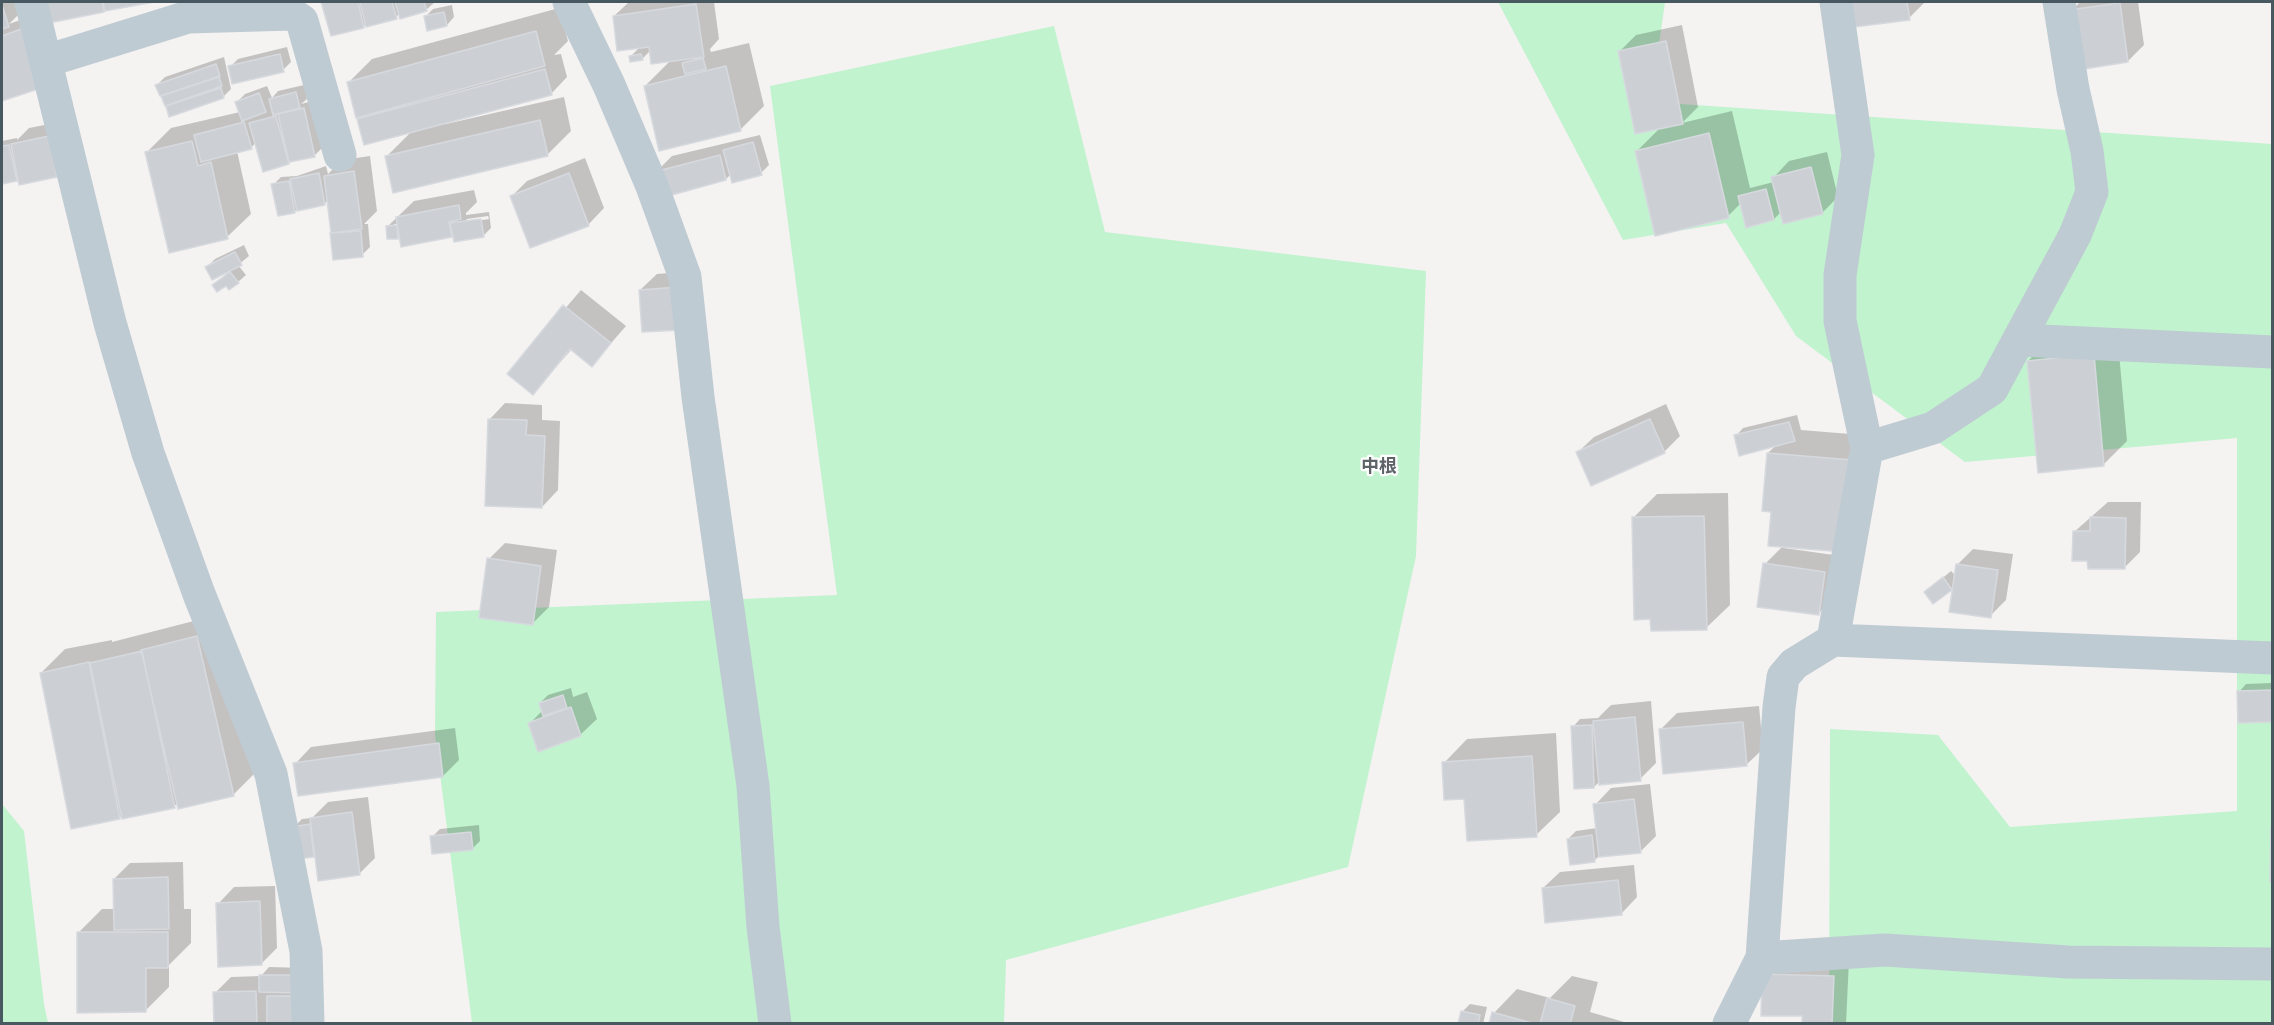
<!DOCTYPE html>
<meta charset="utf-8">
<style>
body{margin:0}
#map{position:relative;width:2274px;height:1025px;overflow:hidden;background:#f5f2f2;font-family:"IBM Plex Sans",sans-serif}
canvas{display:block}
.frame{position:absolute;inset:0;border:3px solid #485861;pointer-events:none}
</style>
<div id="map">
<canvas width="2274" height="1025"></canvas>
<div class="frame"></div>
</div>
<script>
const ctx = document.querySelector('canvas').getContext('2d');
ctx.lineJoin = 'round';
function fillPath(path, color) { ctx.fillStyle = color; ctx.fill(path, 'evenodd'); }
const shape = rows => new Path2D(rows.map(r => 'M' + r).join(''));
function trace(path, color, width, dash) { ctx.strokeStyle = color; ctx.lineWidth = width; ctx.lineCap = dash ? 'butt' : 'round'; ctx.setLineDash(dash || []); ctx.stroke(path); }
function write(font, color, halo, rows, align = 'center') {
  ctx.font = font + ' "IBM Plex Sans","Noto Sans JP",sans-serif'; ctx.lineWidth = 4.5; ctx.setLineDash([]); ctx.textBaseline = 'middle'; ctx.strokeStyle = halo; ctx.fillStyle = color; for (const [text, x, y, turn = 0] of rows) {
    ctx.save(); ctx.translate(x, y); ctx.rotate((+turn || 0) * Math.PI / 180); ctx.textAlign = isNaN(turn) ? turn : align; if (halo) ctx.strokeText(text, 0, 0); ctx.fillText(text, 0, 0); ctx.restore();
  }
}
fillPath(shape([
 [1498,2,1665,2,1651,102,2272,144,2272,1023,1829,1023,1830,729,1938,735,2010,827,2237,811,2237,438,1965,462,1796,336,1726,223,1623,240],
 [1054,26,1105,232,1426,271,1416,556,1348,867,1006,960,1004,1023,472,1023,435,735,436,612,837,595,770,86],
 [2,804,24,831,44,1004,48,1023,2,1023]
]), '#c0f3ce');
fillPath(shape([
 [2,2,21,2,24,9,9,24,37,14,40,86,2,99],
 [41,2,146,2,106,8,103,11],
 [323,2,435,2,426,10,400,13,396,17,332,34],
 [629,2,714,2,719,39,710,49,711,52,749,43,764,106,740,130,645,86,671,60,651,50,642,59,630,57,640,47,614,16],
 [1844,2,1925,2,1909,18],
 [2080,2,2138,2,2144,45,2128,61,2071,11],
 [452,5,454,17,447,25,425,17,433,9],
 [559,8,568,41,554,55,561,54,567,77,551,94,446,122,446,124,564,97,571,131,548,154,394,191,386,157,412,131,359,119,364,114,348,83,372,59],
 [1682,25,1698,107,1682,123,1732,111,1750,188,1774,182,1773,178,1789,161,1827,152,1838,197,1822,213,1782,211,1774,219,1741,203,1728,216,1636,152,1661,127,1619,52,1636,35],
 [287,47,291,62,283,70,230,67,238,59],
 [224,57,231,89,223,97,170,115,157,85,165,77],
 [304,85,307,99,301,104,312,101,323,147,315,155,288,163,256,142,251,148,237,151,251,214,227,237,147,152,171,128,240,112,237,102,245,94,267,86,272,98,278,91],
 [65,121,16,179,2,183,2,141,17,138,17,140,29,128],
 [760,135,769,165,761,173,731,174,726,179,655,173,672,156],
 [370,156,377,211,364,224,368,224,370,247,362,255,332,233,329,200,325,203,295,211,273,185,281,177,297,176,326,166,328,174,342,160],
 [585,158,604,208,588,225,511,197,527,181],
 [474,190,477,202,466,213,466,215,489,212,491,228,483,236,400,234,397,237,388,226,414,201],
 [488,216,489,219,464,223,467,219],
 [405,223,405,226,394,227,394,224],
 [244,245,249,256,238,265,246,275,238,282,214,285,233,269,207,267,215,259],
 [694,271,697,312,640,290,657,274],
 [581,290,626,326,592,365,572,349,533,393,509,374],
 [2117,331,2127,441,2104,464,2028,361,2052,337],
 [505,403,542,405,542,420,560,421,558,490,542,507,489,420],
 [1666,404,1680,436,1664,452,1577,453,1594,437],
 [1797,415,1801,430,1875,436,1784,546,1784,548,1841,556,1835,597,1819,613,1765,564,1783,546,1772,511,1768,453,1777,444,1736,436,1743,428],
 [1728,493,1730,605,1706,628,1633,518,1657,494],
 [2108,502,2141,502,2140,552,2124,568,2089,559,2074,532],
 [505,543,557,550,549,607,533,623,489,559],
 [1973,549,2013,554,2006,600,1990,616,1954,586,1933,602,1926,592,1951,571,1956,576,1957,565],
 [221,614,257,771,233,795,178,803,174,806,123,814,119,818,41,673,65,649,112,640,112,642],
 [2272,683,2272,720,2240,722,2239,692,2246,684],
 [571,688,573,697,587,692,597,719,580,735,530,723,543,710,540,703,548,695],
 [1651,701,1656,763,1640,779,1600,781,1594,787,1573,727,1580,719,1598,718,1611,705],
 [1759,706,1763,749,1746,765,1660,730,1677,713],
 [455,728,459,760,443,776,295,764,311,747],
 [1556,733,1560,812,1536,835,1466,797,1444,763,1467,739],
 [1650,784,1656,836,1640,852,1599,856,1595,860,1568,839,1576,831,1597,828,1595,805,1611,788],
 [368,797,375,858,359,874,316,853,313,856,294,827,302,819,312,818,328,802],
 [479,825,480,841,472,849,432,837,440,829],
 [183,862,184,909,191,909,191,943,169,965,169,987,145,1011,78,933,102,909,115,909,114,879,130,863],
 [1634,865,1637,897,1621,914,1543,888,1560,872],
 [275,886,277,948,261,964,218,904,234,887],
 [1849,960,1846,1024,1804,1024,1804,1015,1763,975],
 [269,967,306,968,316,1024,216,1024,215,993,231,977,261,976],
 [1572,976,1598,982,1590,1012,1631,1024,1491,1024,1494,1013,1517,989,1550,998],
 [1470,1004,1487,1007,1483,1024,1460,1024,1462,1012]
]), '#0003');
const building = shape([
 [40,2,102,2,104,12,44,24,40,2],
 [103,2,154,2,105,11,103,2],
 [321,2,358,2,364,28,331,36,321,2],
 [360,2,392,2,397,19,366,27,360,2],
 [395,2,424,2,427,11,400,19,395,2],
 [1843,2,1907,2,1910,20,1846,28,1843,2],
 [2120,3,2128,62,2078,70,2069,10,2120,3],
 [696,4,704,57,651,64,649,47,617,51,613,16,696,4],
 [2,5,9,27,2,29,2,5],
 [444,12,447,26,427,31,424,16,444,12],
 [21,29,41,88,2,101,2,36,21,29],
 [536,31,545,66,356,118,347,82,536,31],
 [1666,41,1683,124,1635,134,1618,51,1666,41],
 [280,54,284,72,232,84,228,66,280,54],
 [641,54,643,60,630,62,629,56,641,54],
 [703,58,706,69,685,74,682,63,703,58],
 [216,64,220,76,160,96,155,85,216,64],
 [726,66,741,131,659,151,644,86,726,66],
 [545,69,552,95,364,145,357,119,545,69],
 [219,77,222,86,165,106,161,96,219,77],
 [221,88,224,98,169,117,166,106,221,88],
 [296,92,300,108,273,115,269,99,296,92],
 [259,93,266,112,242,121,235,102,259,93],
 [304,108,315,157,289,162,278,114,304,108],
 [276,116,289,164,263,172,249,123,276,116],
 [540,120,548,156,393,193,385,156,540,120],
 [244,122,252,149,201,162,194,135,244,122],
 [1709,133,1729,218,1655,236,1635,151,1709,133],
 [49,136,57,177,19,185,11,144,49,136],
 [192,141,198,166,211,162,228,239,169,253,145,152,192,141],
 [753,142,762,175,732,183,723,150,753,142],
 [9,145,17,181,2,184,2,146,9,145],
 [720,155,726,180,661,198,654,172,720,155],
 [1811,167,1823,214,1783,224,1771,177,1811,167],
 [354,171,362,229,331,233,324,176,354,171],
 [319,173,325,205,297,211,290,179,319,173],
 [569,173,589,226,530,248,510,196,569,173],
 [289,181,295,213,278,216,271,184,289,181],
 [1766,189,1774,220,1746,228,1738,196,1766,189],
 [459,205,461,219,449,222,452,237,401,247,396,217,459,205],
 [481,219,484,237,454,242,450,223,481,219],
 [397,225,398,239,387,239,386,226,397,225],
 [361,231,363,257,333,260,330,233,361,231],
 [235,252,242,265,212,280,205,267,235,252],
 [230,272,239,283,229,290,226,286,217,292,212,285,230,272],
 [679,287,681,330,642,332,639,290,679,287],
 [563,305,611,343,592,367,570,349,533,395,507,374,563,305],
 [2094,354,2104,466,2038,473,2027,361,2094,354],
 [488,419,527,420,526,435,545,436,542,508,485,506,488,419],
 [1650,419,1665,453,1591,486,1576,452,1650,419],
 [1789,422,1795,441,1739,456,1734,435,1789,422],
 [1767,453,1852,460,1844,552,1768,546,1771,512,1762,511,1767,453],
 [1704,516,1707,630,1651,631,1650,619,1634,620,1632,517,1704,516],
 [2090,517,2126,518,2125,569,2088,569,2087,561,2072,561,2073,531,2090,531,2090,517],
 [487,558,541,566,533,625,479,618,487,558],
 [1763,563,1825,572,1819,615,1757,607,1763,563],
 [1956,564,1998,570,1991,618,1949,612,1956,564],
 [1943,577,1952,590,1933,604,1924,592,1943,577],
 [197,636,234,796,178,809,141,650,197,636],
 [142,651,175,808,122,819,90,663,142,651],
 [89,662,120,819,71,829,40,673,89,662],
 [2272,690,2272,722,2238,723,2237,691,2272,690],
 [563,695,567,708,543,716,539,703,563,695],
 [571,707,581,736,538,752,528,723,571,707],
 [1635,717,1641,781,1599,785,1593,721,1635,717],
 [1743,722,1747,766,1663,774,1659,729,1743,722],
 [1592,725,1594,788,1574,789,1571,726,1592,725],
 [439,743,443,777,298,796,293,763,439,743],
 [1532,756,1537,837,1467,841,1464,799,1444,800,1442,762,1532,756],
 [1634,799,1641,853,1599,857,1593,804,1634,799],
 [352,812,360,875,318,881,310,818,352,812],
 [310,824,314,857,297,859,292,827,310,824],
 [2271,827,2272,827,2272,882,2270,882,2271,827],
 [471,832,473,850,432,854,430,836,471,832],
 [1592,835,1595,862,1570,865,1567,839,1592,835],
 [168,877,169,929,114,930,113,879,168,877],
 [1618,880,1622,915,1545,923,1542,888,1618,880],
 [260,901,262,965,218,967,216,903,260,901],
 [77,932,168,932,168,968,146,968,146,1012,77,1013,77,932],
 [1762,974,1834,976,1832,1024,1802,1024,1802,1016,1761,1016,1762,974],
 [259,975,299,975,299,993,259,992,259,975],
 [256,991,257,1024,214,1024,213,992,256,991],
 [267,996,301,996,301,1024,267,1024,267,996],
 [1547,998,1575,1006,1570,1024,1540,1024,1547,998],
 [1461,1011,1480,1015,1478,1024,1458,1024,1461,1011],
 [1492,1012,1535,1024,1489,1024,1492,1012]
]);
fillPath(building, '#ccd0d5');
trace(building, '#d6d9de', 1.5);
trace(shape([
 [31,2,110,323,148,453,199,594,271,774,306,951,308,1024],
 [569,2,609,85,652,186,685,277,698,397,753,786,763,927,775,1024],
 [46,61,188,17,292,14,302,21,340,155],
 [2020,340,2272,352],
 [1867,448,1933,428,1992,389,2075,235,2092,192,2087,151,2073,89,2059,2],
 [1833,640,1867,448,1840,321,1840,275,1858,155,1836,2],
 [1762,958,1885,950,2068,962,2272,964],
 [1729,1024,1762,958,1779,707,1783,677,1794,664,1833,640,2272,658]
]), '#bfcbd2', 33);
write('bold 18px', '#5e6368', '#fff', [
 ["中根",1379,467]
]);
</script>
